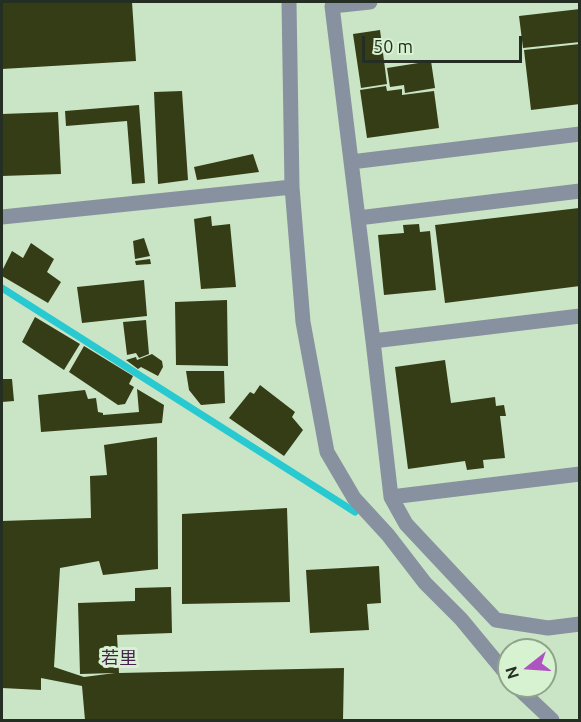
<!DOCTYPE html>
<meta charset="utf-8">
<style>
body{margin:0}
#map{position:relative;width:581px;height:722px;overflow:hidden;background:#cae5c5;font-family:Ubuntu,sans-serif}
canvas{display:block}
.frame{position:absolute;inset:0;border:3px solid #242e22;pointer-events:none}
.north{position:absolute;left:497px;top:638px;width:60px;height:60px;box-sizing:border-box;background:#d7f2d1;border:2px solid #8fa48b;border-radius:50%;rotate:253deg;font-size:16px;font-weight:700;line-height:24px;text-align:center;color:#242e22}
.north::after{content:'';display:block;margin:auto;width:21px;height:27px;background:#ad54c1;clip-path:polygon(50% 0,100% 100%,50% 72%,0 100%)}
.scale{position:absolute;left:362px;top:36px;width:160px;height:27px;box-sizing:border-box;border:3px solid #242e22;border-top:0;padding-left:8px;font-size:18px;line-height:21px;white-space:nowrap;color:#242e22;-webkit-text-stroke:4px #d7f2d1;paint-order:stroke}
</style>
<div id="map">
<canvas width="581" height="722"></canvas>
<div class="frame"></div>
<div class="north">N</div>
<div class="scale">50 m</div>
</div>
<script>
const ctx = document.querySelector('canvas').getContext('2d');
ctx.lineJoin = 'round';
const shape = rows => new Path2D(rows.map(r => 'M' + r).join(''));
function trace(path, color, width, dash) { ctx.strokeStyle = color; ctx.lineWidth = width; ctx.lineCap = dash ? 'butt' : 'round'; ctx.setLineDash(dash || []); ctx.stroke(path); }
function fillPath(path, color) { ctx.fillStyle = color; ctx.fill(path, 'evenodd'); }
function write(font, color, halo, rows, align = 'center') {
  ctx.font = font + ' Ubuntu,"Noto Sans JP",sans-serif'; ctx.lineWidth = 6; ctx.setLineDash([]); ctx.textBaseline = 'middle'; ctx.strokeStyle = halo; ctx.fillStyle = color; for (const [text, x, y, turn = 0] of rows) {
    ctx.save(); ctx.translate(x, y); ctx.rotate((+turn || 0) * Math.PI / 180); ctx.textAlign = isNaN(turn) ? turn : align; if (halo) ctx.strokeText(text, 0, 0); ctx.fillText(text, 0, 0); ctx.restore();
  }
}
trace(shape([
 [2,288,355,512]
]), '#28c9d1', 7);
fillPath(shape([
 [2,2,132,2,136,61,2,69],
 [580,9,580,42,523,48,519,16],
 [380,30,387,84,361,88,353,34],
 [580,44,580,104,531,110,524,50],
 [431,61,435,88,405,93,404,85,390,87,387,68],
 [386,86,387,91,402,89,402,95,434,91,439,128,367,138,360,90],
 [182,91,188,180,158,184,154,92],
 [139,105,145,183,132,184,127,121,66,126,65,111],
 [58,112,61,174,2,176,2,114],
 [253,154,259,172,197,180,194,167],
 [579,208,580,286,445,303,435,225],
 [211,216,212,226,230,224,236,287,201,289,194,219],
 [419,224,420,232,430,231,436,290,384,295,378,235,404,233,403,225],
 [144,238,150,256,135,259,133,241],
 [31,243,54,259,47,272,61,282,48,303,2,276,2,271,12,251,23,258],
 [150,259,151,264,136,265,135,261],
 [144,280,147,316,82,323,77,287],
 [227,300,228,366,176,365,175,302],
 [35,317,80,344,64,370,22,342],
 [146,320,149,354,139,358,136,353,127,355,123,322],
 [84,346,133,376,129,384,134,387,125,404,118,405,69,372],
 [152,354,162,361,163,367,158,376,141,367,138,369,126,360,136,357,137,360],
 [445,360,451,403,495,397,496,406,504,405,506,416,500,416,505,458,483,460,484,468,467,470,465,461,408,469,395,367],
 [186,371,224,371,225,403,201,405,189,390],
 [2,379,12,379,14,401,2,402],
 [260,385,295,412,292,417,303,430,284,456,229,418,250,392,254,394],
 [137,389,164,405,162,423,41,432,38,395,85,390,88,399,96,398,98,412,103,413,103,415,139,412],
 [157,437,158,569,103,575,99,561,60,568,54,667,84,677,115,673,80,674,78,603,135,601,135,588,171,587,172,633,117,635,119,673,344,668,343,720,85,720,82,686,41,678,41,690,2,688,2,521,91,518,90,476,107,475,104,445],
 [287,508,290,602,182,604,182,514],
 [379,566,381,603,367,604,369,630,310,633,306,570]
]), '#353d16');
trace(shape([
 [289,2,292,187,303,322,327,452,354,498,388,535,425,583,461,619,509,677],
 [370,2,332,6,373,341,580,316],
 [351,162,580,134],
 [2,217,292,187],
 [358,218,580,191],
 [373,341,391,497,406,524,496,620,548,628,580,624],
 [391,497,580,474],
 [516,686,552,720]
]), '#88919f', 15);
write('18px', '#491e52', '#d7f2d1', [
 ["若里",119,658]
]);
</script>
